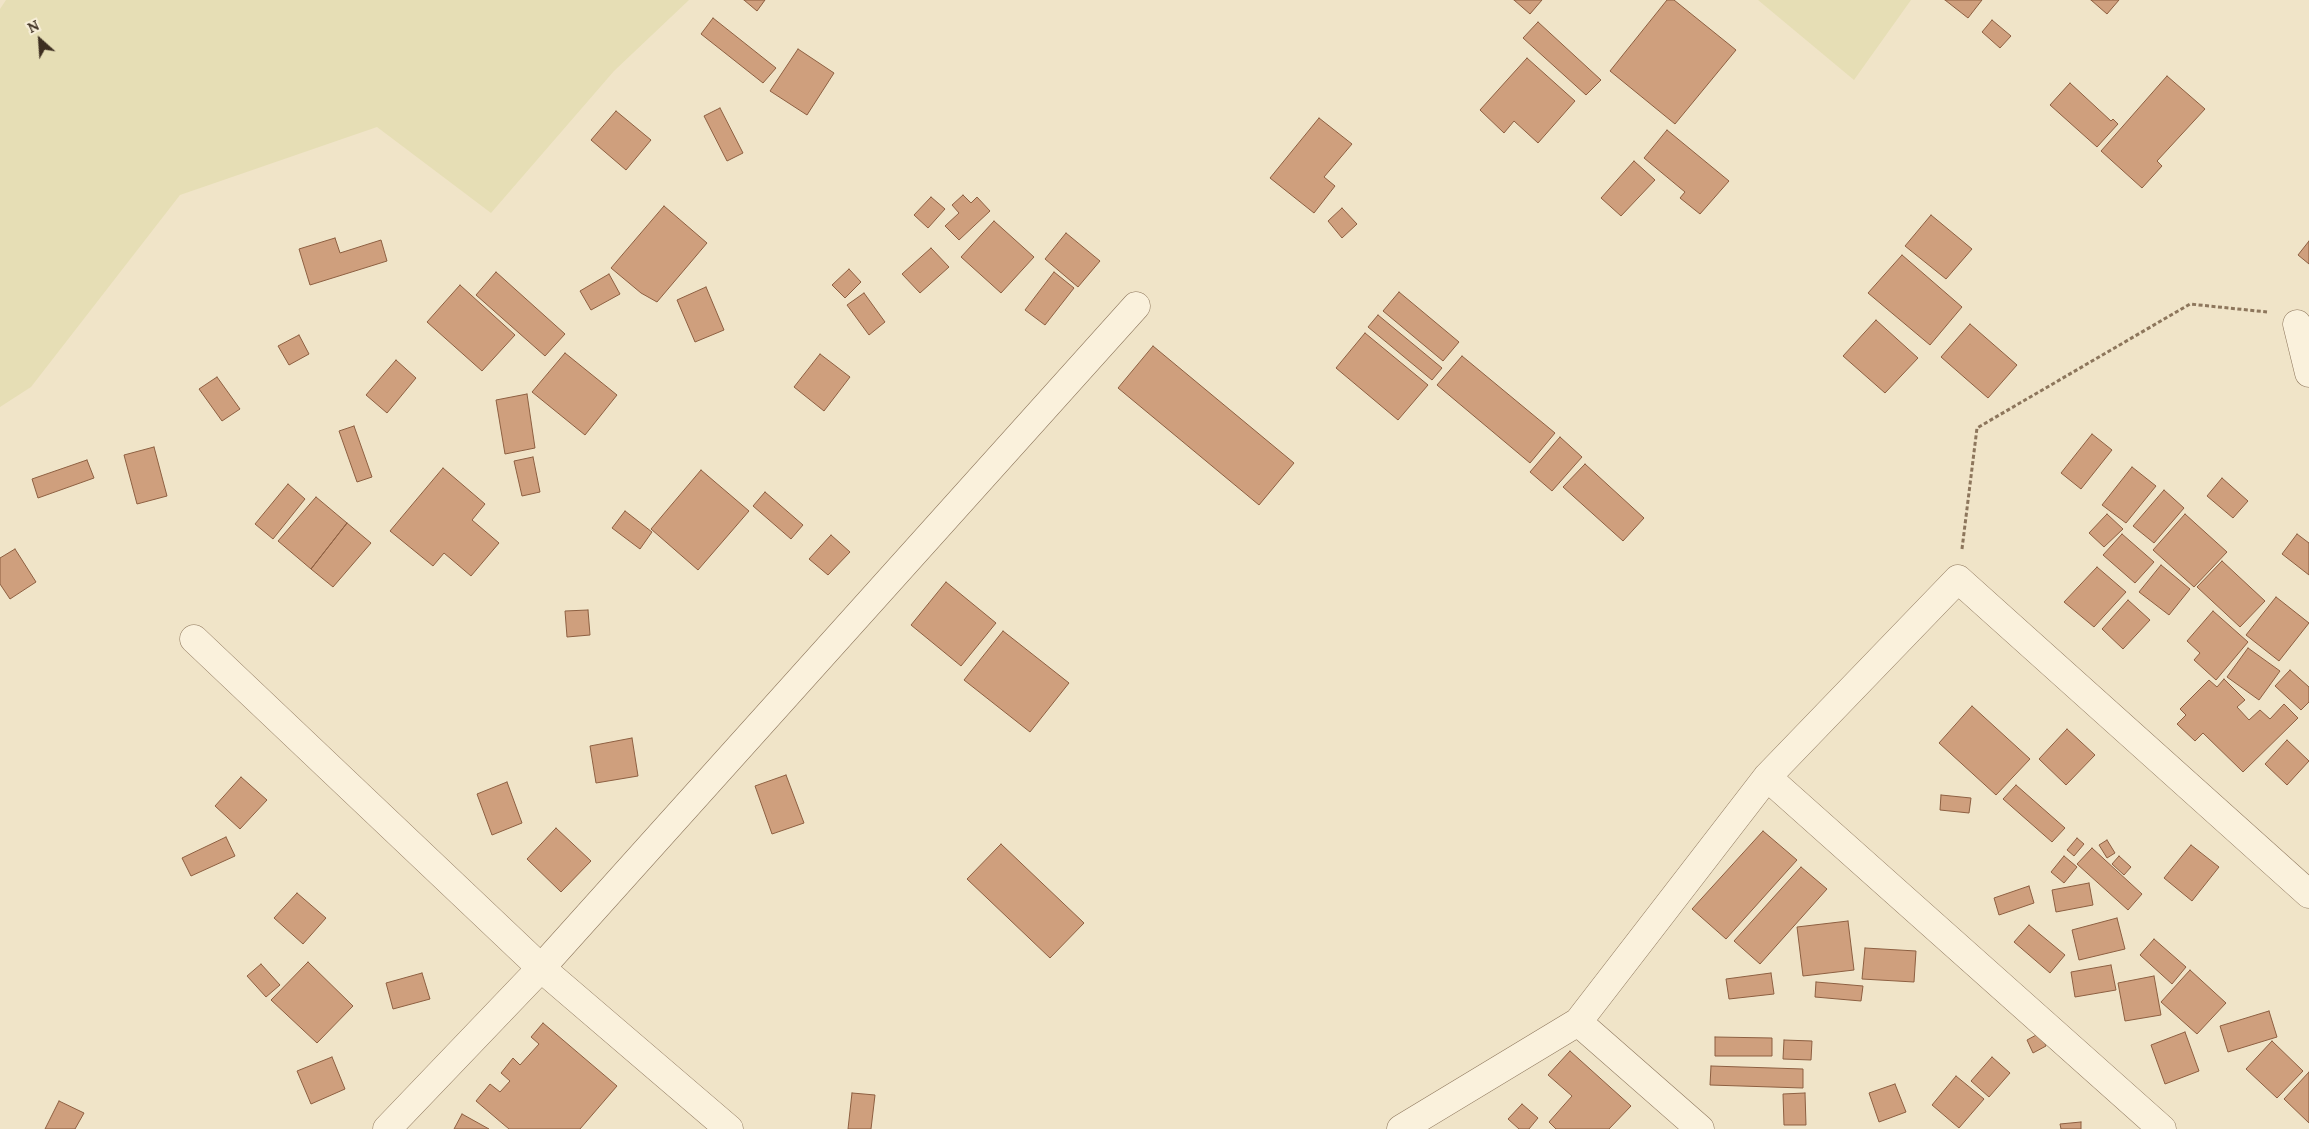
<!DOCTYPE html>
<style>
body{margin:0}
#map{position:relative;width:2309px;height:1129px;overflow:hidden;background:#f0e4c8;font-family:Lora,serif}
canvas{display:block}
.north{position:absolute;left:15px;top:15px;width:50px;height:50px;-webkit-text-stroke:4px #f7eed8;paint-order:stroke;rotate:334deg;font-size:14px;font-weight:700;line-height:20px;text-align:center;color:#3d2e20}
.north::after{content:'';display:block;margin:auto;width:18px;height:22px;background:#3d2e20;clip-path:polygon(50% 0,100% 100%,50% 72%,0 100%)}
</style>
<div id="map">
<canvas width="2309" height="1129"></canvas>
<div class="north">N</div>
</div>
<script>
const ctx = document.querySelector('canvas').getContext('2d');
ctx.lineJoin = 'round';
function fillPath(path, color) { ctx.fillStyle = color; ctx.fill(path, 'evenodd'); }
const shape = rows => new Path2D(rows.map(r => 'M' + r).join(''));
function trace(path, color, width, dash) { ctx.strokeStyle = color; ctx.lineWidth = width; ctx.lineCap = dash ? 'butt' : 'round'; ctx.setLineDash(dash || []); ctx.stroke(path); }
fillPath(shape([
 [6,0,689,0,614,71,491,213,377,127,180,195,31,387,0,407,0,9],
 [1758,0,1911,0,1854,80]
]), '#e6deb5');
const building = shape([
 [744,0,765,0,757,11,744,0],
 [1514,0,1542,0,1530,14,1514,0],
 [1667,0,1674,0,1736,50,1675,124,1610,71,1667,0],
 [1945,0,1982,0,1968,18,1945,0],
 [2091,0,2119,0,2107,14,2091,0],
 [713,18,776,68,763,83,701,34,713,18],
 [1992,20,2011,36,2000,48,1982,32,1992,20],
 [1538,22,1601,80,1586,95,1523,38,1538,22],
 [798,49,834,73,807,115,770,91,798,49],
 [1527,58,1575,101,1538,143,1514,121,1504,133,1480,110,1527,58],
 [2167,76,2205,109,2157,161,2162,166,2142,188,2101,151,2167,76],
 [2070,83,2111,121,2113,119,2118,124,2097,147,2050,105,2070,83],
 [720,108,743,153,727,161,704,116,720,108],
 [616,111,651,140,626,170,591,140,616,111],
 [1319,118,1352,144,1324,177,1335,186,1314,213,1270,178,1319,118],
 [1667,130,1729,181,1700,214,1680,198,1685,192,1644,158,1667,130],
 [1634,161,1655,180,1621,216,1601,198,1634,161],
 [963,195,971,203,977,197,990,211,959,240,945,226,959,213,952,205,963,195],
 [931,197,945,209,928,228,914,215,931,197],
 [664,206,707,243,657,302,641,293,611,268,664,206],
 [1342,208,1357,224,1342,238,1328,221,1342,208],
 [1931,215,1972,249,1946,279,1905,246,1931,215],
 [994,221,1034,257,1001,293,961,257,994,221],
 [1066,233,1100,261,1078,287,1045,259,1066,233],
 [335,238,340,253,381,240,387,261,310,285,299,249,335,238],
 [2309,241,2309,264,2298,255,2309,241],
 [931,248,949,267,920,293,902,274,931,248],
 [1902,255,1962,307,1930,345,1868,293,1902,255],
 [849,269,861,282,845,298,832,285,849,269],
 [496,272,565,334,545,356,476,295,496,272],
 [1054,272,1074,288,1045,325,1025,310,1054,272],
 [609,274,620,294,591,310,580,291,609,274],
 [460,285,515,335,482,371,427,322,460,285],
 [706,287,724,330,695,342,677,300,706,287],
 [1399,292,1459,342,1443,361,1383,311,1399,292],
 [864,293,885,322,869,335,847,305,864,293],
 [1378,315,1442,368,1432,380,1368,327,1378,315],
 [1876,320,1918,358,1885,393,1843,356,1876,320],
 [1970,324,2017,365,1988,398,1941,357,1970,324],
 [1365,333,1428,385,1398,420,1336,368,1365,333],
 [299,335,309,354,289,365,278,346,299,335],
 [1153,346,1294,463,1259,505,1118,388,1153,346],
 [565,353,617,395,585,435,532,392,565,353],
 [820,354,850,377,824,411,794,387,820,354],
 [1462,356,1555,433,1530,463,1437,385,1462,356],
 [396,360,416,378,387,413,366,395,396,360],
 [217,377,240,409,222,421,199,389,217,377],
 [527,394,535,448,505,454,496,400,527,394],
 [354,426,372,477,357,482,339,431,354,426],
 [2092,434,2112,450,2081,489,2061,473,2092,434],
 [1560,437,1582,457,1552,491,1530,472,1560,437],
 [154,447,167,496,137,504,124,455,154,447],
 [533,457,540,492,522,496,514,461,533,457],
 [87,460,94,478,38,498,32,479,87,460],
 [1585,464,1644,518,1623,541,1563,487,1585,464],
 [2132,467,2156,486,2126,523,2102,505,2132,467],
 [443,468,485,504,472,520,499,543,471,576,444,553,433,566,390,531,443,468],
 [701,470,749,511,698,570,651,529,701,470],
 [2222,478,2248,501,2233,518,2207,496,2222,478],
 [288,484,305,499,273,539,255,524,288,484],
 [2164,490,2184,508,2154,543,2133,526,2164,490],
 [765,492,803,525,791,539,753,506,765,492],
 [316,497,347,523,311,569,278,541,316,497],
 [625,511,652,532,640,549,612,528,625,511],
 [2107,514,2123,529,2104,547,2089,533,2107,514],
 [2185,514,2227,552,2194,587,2153,550,2185,514],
 [347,523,371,543,333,587,311,569,347,523],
 [2122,534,2154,562,2135,583,2103,555,2122,534],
 [2297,534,2309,543,2309,575,2282,554,2297,534],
 [831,535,850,552,828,575,809,559,831,535],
 [15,549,36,582,10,599,0,584,0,558,15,549],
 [2222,561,2265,601,2240,627,2197,587,2222,561],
 [2161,565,2190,589,2169,615,2139,592,2161,565],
 [2097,567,2126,592,2094,627,2064,602,2097,567],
 [946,582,996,623,961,666,911,625,946,582],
 [2276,597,2309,623,2279,661,2246,635,2276,597],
 [2128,600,2150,620,2123,649,2102,629,2128,600],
 [588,610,590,635,567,637,565,611,588,610],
 [2213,611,2248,642,2216,680,2194,660,2200,653,2187,641,2213,611],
 [1003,631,1069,683,1030,732,964,680,1003,631],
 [2248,648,2280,671,2259,700,2227,677,2248,648],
 [2290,670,2309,687,2309,702,2301,710,2275,686,2290,670],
 [2224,679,2245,700,2237,707,2249,720,2260,710,2270,719,2284,704,2298,718,2243,772,2203,733,2195,741,2177,724,2186,715,2180,709,2209,680,2217,687,2224,679],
 [1972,706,2030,759,1996,795,1939,743,1972,706],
 [2067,729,2095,755,2066,785,2039,759,2067,729],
 [632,738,638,776,596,783,590,746,632,738],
 [2287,740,2309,761,2287,785,2265,764,2287,740],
 [786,775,804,823,772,834,755,786,786,775],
 [241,777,267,800,240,829,215,806,241,777],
 [507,782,522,823,492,835,477,794,507,782],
 [2016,785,2065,828,2052,842,2003,799,2016,785],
 [1941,795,1971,798,1969,813,1940,810,1941,795],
 [556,828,591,861,561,892,527,859,556,828],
 [1763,831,1797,860,1726,939,1692,909,1763,831],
 [226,837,235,856,191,876,182,858,226,837],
 [2077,838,2084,844,2074,856,2067,850,2077,838],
 [2107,840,2115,853,2107,858,2099,845,2107,840],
 [1001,844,1084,923,1050,958,967,879,1001,844],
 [2191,845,2219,867,2192,901,2164,878,2191,845],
 [2092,848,2142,894,2128,910,2077,864,2092,848],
 [2064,856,2077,867,2064,883,2051,872,2064,856],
 [2119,856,2131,867,2124,875,2112,864,2119,856],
 [1801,867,1827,889,1760,964,1734,941,1801,867],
 [2089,883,2093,905,2056,912,2052,890,2089,883],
 [2029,886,2034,903,1999,915,1994,898,2029,886],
 [297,893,326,918,303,944,274,918,297,893],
 [2117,918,2125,949,2079,960,2072,930,2117,918],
 [1848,921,1854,970,1803,976,1797,927,1848,921],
 [2029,925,2065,955,2050,973,2014,942,2029,925],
 [2154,939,2186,967,2172,984,2140,955,2154,939],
 [1865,948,1916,951,1914,982,1862,979,1865,948],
 [308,962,353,1006,317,1043,271,1000,308,962],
 [261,964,280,985,266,997,247,976,261,964],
 [2111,965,2116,990,2075,997,2071,972,2111,965],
 [2190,970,2226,1003,2197,1034,2161,1002,2190,970],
 [422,973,430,999,393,1009,386,983,422,973],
 [1771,973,1774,994,1729,999,1726,979,1771,973],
 [2154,976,2161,1015,2125,1021,2118,983,2154,976],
 [1816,982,1863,986,1861,1001,1815,997,1816,982],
 [2269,1011,2277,1037,2228,1052,2220,1026,2269,1011],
 [543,1023,617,1086,580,1129,509,1129,476,1101,490,1084,500,1092,510,1081,501,1073,513,1058,520,1065,539,1044,531,1037,543,1023],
 [2185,1032,2199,1071,2165,1084,2151,1045,2185,1032],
 [2040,1033,2046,1046,2033,1053,2027,1040,2040,1033],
 [1715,1037,1772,1038,1772,1056,1715,1056,1715,1037],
 [1784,1040,1812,1041,1811,1060,1783,1059,1784,1040],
 [2272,1041,2303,1071,2277,1098,2246,1069,2272,1041],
 [1570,1051,1631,1106,1609,1129,1556,1129,1549,1122,1572,1096,1548,1075,1570,1051],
 [332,1057,345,1089,311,1104,297,1071,332,1057],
 [1992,1057,2010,1073,1989,1097,1971,1081,1992,1057],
 [1711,1066,1803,1069,1803,1088,1710,1085,1711,1066],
 [2309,1072,2309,1123,2284,1099,2309,1072],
 [1956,1076,1984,1099,1959,1128,1932,1105,1956,1076],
 [1895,1084,1906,1112,1879,1122,1869,1093,1895,1084],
 [852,1093,875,1095,871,1129,848,1129,852,1093],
 [1805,1093,1806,1125,1784,1125,1783,1094,1805,1093],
 [59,1101,84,1113,75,1129,45,1129,59,1101],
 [1522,1104,1538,1118,1529,1129,1519,1129,1508,1119,1522,1104],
 [462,1114,489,1129,454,1129,462,1114],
 [2081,1122,2081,1129,2061,1129,2060,1124,2081,1122]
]);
fillPath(building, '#cf9f7d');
trace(building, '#8d5f41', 1);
const minor = shape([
 [2297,324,2309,373],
 [194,639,541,968,729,1129],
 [1767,777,2162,1129],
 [1578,1022,1700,1129],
 [387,1129,541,968,1136,306],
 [1401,1129,1578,1022,1767,777,1958,579,2309,894]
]);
trace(minor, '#8d765c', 29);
trace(shape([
 [1962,549,1977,428,2190,304,2267,312]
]), '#8d765c', 3, [4, 2.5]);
trace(minor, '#faf1dc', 28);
</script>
